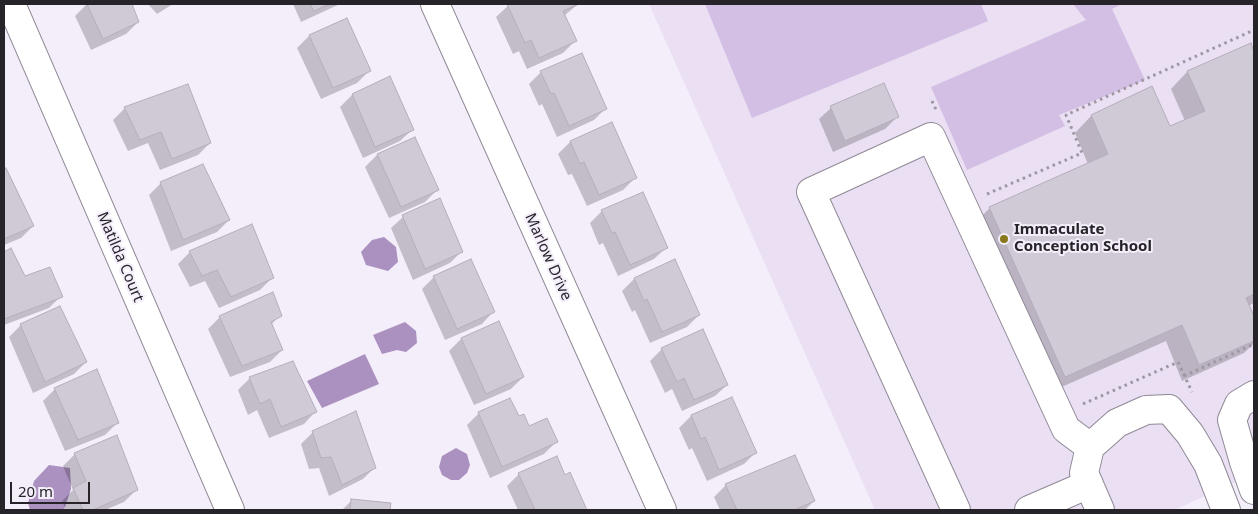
<!DOCTYPE html>
<style>
body{margin:0}
#map{position:relative;width:1258px;height:514px;overflow:hidden;background:#f4edfa;font-family:"Noto Sans",sans-serif}
canvas{display:block}
.frame{position:absolute;inset:0;border:5px solid #262429;pointer-events:none}
.scale{position:absolute;left:10px;top:482px;width:80px;height:22px;box-sizing:border-box;border:2px solid #262429;border-top:0;padding-left:6px;font-size:15px;line-height:18px;white-space:nowrap;color:#262429;-webkit-text-stroke:4px #f4edfa;paint-order:stroke}
</style>
<div id="map">
<canvas width="1258" height="514"></canvas>
<div class="frame"></div>
<div class="scale">20 m</div>
</div>
<script>
const ctx = document.querySelector('canvas').getContext('2d');
ctx.lineJoin = 'round';
function fillPath(path, color) { ctx.fillStyle = color; ctx.fill(path, 'evenodd'); }
const shape = rows => new Path2D(rows.map(r => 'M' + r).join(''));
function trace(path, color, width, dash) { ctx.strokeStyle = color; ctx.lineWidth = width; ctx.lineCap = dash ? 'butt' : 'round'; ctx.setLineDash(dash || []); ctx.stroke(path); }
function write(font, color, halo, rows, align = 'center') {
  ctx.font = font + ' "Noto Sans",sans-serif'; ctx.lineWidth = 4; ctx.setLineDash([]); ctx.textBaseline = 'middle'; ctx.strokeStyle = halo; ctx.fillStyle = color; for (const [text, x, y, turn = 0] of rows) {
    ctx.save(); ctx.translate(x, y); ctx.rotate((+turn || 0) * Math.PI / 180); ctx.textAlign = isNaN(turn) ? turn : align; if (halo) ctx.strokeText(text, 0, 0); ctx.fillText(text, 0, 0); ctx.restore();
  }
}
fillPath(shape([
 [649,4,1254,4,1254,474,1174,510,875,510]
]), '#eadff3');
fillPath(shape([
 [705,4,981,4,988,21,752,118],
 [1073,4,1122,4,1112,9,1145,80,1059,115,1065,126,967,170,931,87,1086,20]
]), '#d3bfe4');
fillPath(shape([
 [384,237,396,247,398,262,388,271,366,265,361,252,372,240],
 [405,322,416,331,417,343,406,352,397,350,382,354,373,335],
 [365,354,379,384,322,408,307,381],
 [456,448,467,454,470,465,467,473,459,480,451,480,442,475,439,467,442,456],
 [49,465,70,468,71,489,64,510,30,510,28,503,34,481]
]), '#ab91c0');
fillPath(shape([
 [87,4,130,4,138,22,126,34,91,50,75,16],
 [148,4,173,4,157,14],
 [293,4,340,4,301,22],
 [510,4,578,4,564,16,575,41,563,53,527,69,519,51,513,54,496,17],
 [309,36,369,71,357,83,321,99,297,48],
 [1250,44,1253,52,1254,50,1254,303,1248,306,1254,320,1254,343,1244,353,1182,381,1166,341,1048,393,973,224,990,208,1088,164,1075,133,1091,116,1152,87,1169,127,1185,121,1171,89,1187,72],
 [541,72,606,108,594,120,557,137,542,104,539,106,529,84],
 [389,78,412,130,400,141,363,158,340,107,352,95],
 [125,108,210,143,198,155,160,170,148,143,128,151,113,120],
 [831,108,897,117,885,129,833,152,819,119],
 [414,138,437,190,425,202,389,218,365,167,377,155],
 [570,142,635,178,623,190,587,206,572,174,568,175,558,154],
 [6,169,33,226,21,238,4,245,4,170],
 [161,183,229,220,217,232,171,251,149,195],
 [439,200,462,251,450,263,413,280,391,228,403,217],
 [602,211,666,248,654,259,618,276,603,243,599,245,590,223],
 [251,226,272,278,260,290,219,308,205,281,190,287,178,264,190,252],
 [10,250,25,278,61,296,49,308,4,325,4,253],
 [434,277,493,312,482,324,445,340,422,289],
 [634,279,699,315,687,327,650,343,635,310,632,312,622,291],
 [272,294,280,315,271,325,282,350,270,362,230,377,208,329,220,317],
 [60,308,86,362,74,374,33,393,9,337,20,326],
 [498,322,523,377,511,389,474,405,449,351,461,339],
 [662,349,727,385,715,396,682,411,672,389,665,393,650,361],
 [250,378,315,412,304,424,269,438,257,410,248,415,238,390],
 [55,389,117,423,105,435,65,451,43,401],
 [732,398,756,452,744,464,707,481,692,448,689,450,679,428,691,416],
 [479,413,518,418,529,428,556,442,544,454,490,478,467,425],
 [313,432,375,467,363,479,329,496,319,468,309,469,301,444],
 [75,454,136,490,124,502,105,510,66,510,62,501,73,490,63,466],
 [519,474,565,476,585,510,518,510,507,486],
 [726,485,814,501,805,510,720,510,714,497],
 [351,501,389,504,389,510,342,510]
]), '#0003');
const building = shape([
 [87,4,132,4,139,22,103,39,87,4],
 [310,4,330,4,314,11,310,4],
 [507,4,579,4,563,11,577,41,539,58,531,40,525,43,507,4],
 [347,18,371,71,333,88,309,35,347,18],
 [1251,43,1254,52,1254,294,1246,298,1254,316,1254,341,1199,365,1182,325,1065,377,989,207,1108,154,1091,115,1152,86,1170,126,1205,111,1187,71,1251,43],
 [582,53,607,109,569,126,554,93,551,94,540,71,582,53],
 [390,76,414,130,375,147,352,94,390,76],
 [884,83,899,117,845,141,830,106,884,83],
 [188,84,211,143,172,159,161,132,140,140,124,107,188,84],
 [612,122,637,178,599,195,584,162,580,164,570,141,612,122],
 [415,137,439,190,401,207,377,154,415,137],
 [203,164,230,220,183,240,160,182,203,164],
 [6,168,34,226,4,239,4,169,6,168],
 [643,192,668,248,630,265,615,232,612,233,601,210,643,192],
 [440,198,463,252,425,269,402,215,440,198],
 [252,224,274,278,231,297,217,270,202,276,189,251,252,224],
 [11,248,25,276,50,267,63,297,4,319,4,252,11,248],
 [471,259,495,312,457,329,433,276,471,259],
 [675,259,700,315,662,332,647,299,644,301,634,278,675,259],
 [273,292,282,316,271,322,283,350,242,366,219,316,273,292],
 [60,306,87,362,45,382,20,324,60,306],
 [499,321,524,377,486,394,461,338,499,321],
 [703,329,728,385,694,400,684,378,677,382,661,348,703,329],
 [293,361,317,412,281,427,270,399,260,404,249,377,293,361],
 [97,369,119,423,78,440,54,388,97,369],
 [732,397,757,453,719,470,705,437,701,439,691,415,732,397],
 [510,398,519,416,524,414,529,426,547,418,558,442,502,467,478,412,510,398],
 [356,411,376,468,342,485,331,457,321,458,312,431,356,411],
 [117,435,138,490,93,510,83,510,73,488,86,481,74,453,117,435],
 [795,455,815,501,794,510,737,510,725,484,795,455],
 [557,456,565,475,570,472,587,510,535,510,518,473,557,456],
 [351,499,391,503,390,510,350,510,351,499]
]);
fillPath(building, '#d0c9d6');
trace(building, '#b5aeba', 1);
const minor = shape([
 [11,4,230,510],
 [435,4,662,510],
 [1254,395,1239,404,1232,420,1244,462,1254,490],
 [956,510,811,192,931,137,1066,429,1090,447],
 [1029,510,1089,484],
 [1100,510,1084,473,1090,447,1117,423,1146,410,1169,409,1190,434,1208,464,1226,510]
]);
trace(minor, '#8f8995', 30);
trace(shape([
 [932,101,937,112],
 [987,194,1082,153,1066,115,1254,30],
 [1184,376,1254,344],
 [1083,404,1178,362,1192,392]
]), '#9c97a1', 3, [2.5, 4]);
trace(minor, '#fff', 28);
for (const [x, y, r, color] of [
 [1004,239,5,"#88781d"]
]) { const dot = new Path2D(); dot.arc(x, y, r, 0, 2 * Math.PI); ctx.fillStyle = color; ctx.fill(dot); trace(dot, '#f4edfa', 2); }
write('bold 15px', '#262429', '#f4edfa', [
 ["Immaculate",1014,230],
 ["Conception School",1014,247]
], 'left');
write('15px', '#262429', '#f4edfa', [
 ["Matilda Court",120,257,67],
 ["Marlow Drive",548,257,66]
]);
</script>
